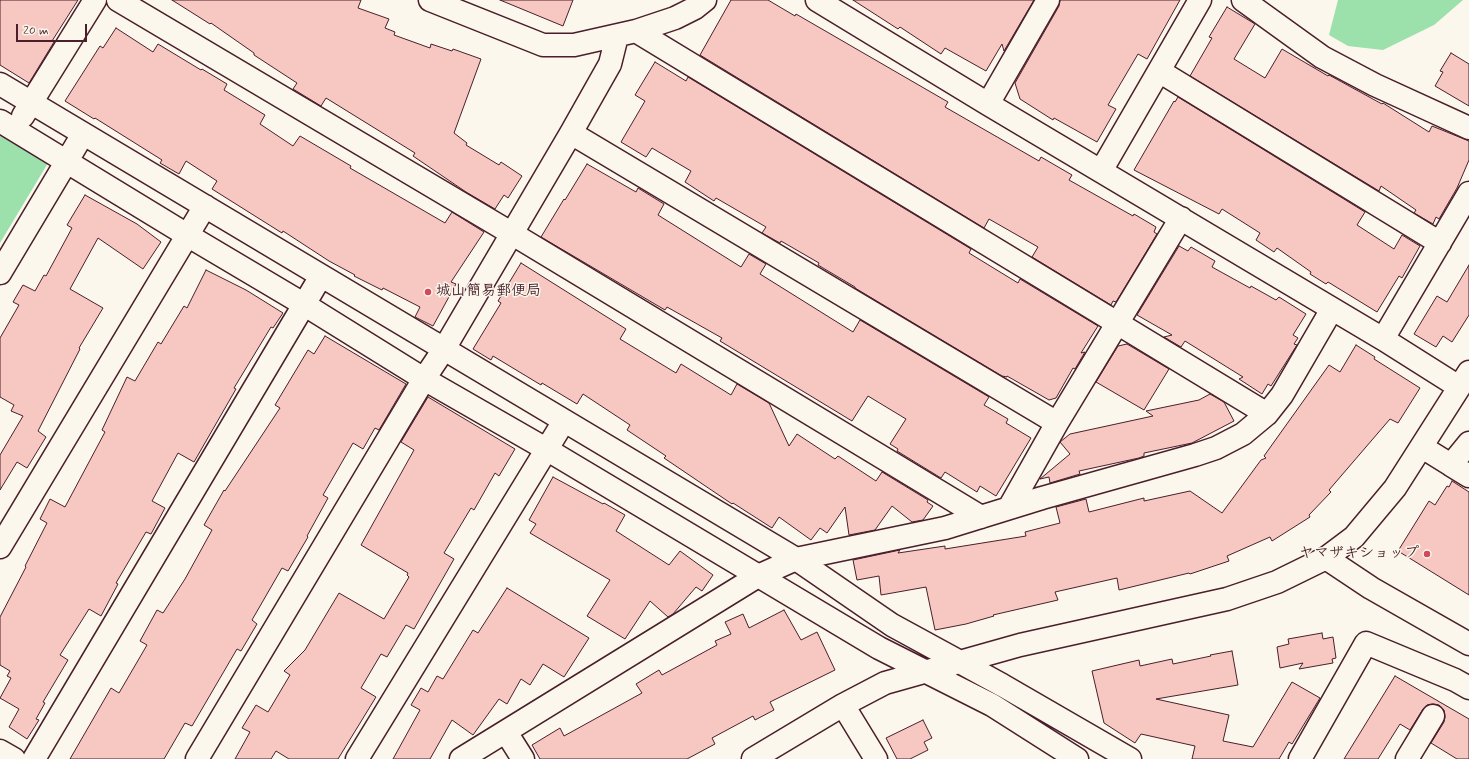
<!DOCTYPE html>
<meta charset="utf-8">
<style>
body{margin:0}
#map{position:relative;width:1469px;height:759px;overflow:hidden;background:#fbf7ec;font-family:Mynerve,sans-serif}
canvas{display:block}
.scale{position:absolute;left:16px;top:24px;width:71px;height:18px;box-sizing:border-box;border:2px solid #4a1f2b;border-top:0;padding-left:5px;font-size:12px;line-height:14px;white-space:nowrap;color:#4a1f2b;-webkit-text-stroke:3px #fbf7ec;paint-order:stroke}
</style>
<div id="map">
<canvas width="1469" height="759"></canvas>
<div class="scale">20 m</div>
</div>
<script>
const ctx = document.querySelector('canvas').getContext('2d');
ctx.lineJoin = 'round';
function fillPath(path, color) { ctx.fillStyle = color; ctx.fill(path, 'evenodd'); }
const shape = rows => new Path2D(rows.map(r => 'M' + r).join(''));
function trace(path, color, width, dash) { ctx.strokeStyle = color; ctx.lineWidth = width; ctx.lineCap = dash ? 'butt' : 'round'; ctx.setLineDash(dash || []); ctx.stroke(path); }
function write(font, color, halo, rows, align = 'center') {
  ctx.font = font + ' Mynerve,"Klee One",sans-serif'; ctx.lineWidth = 3; ctx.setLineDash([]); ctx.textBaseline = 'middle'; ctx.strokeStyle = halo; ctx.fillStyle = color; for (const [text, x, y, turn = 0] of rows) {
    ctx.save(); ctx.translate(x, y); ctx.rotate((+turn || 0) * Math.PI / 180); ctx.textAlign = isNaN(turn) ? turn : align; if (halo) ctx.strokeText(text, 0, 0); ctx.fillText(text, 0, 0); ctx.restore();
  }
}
fillPath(shape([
 [1338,0,1463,0,1434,25,1383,50,1348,46,1329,35],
 [0,135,48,163,0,243]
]), '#9ce0ac');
const building = shape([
 [0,0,78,0,52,41,54,42,29,83,0,65,0,0],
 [172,0,361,0,358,8,389,19,385,28,395,32,394,35,430,48,431,44,452,51,453,49,481,59,454,133,467,143,466,145,499,165,501,162,522,176,508,198,504,195,495,209,466,192,413,156,415,153,326,98,321,106,293,89,297,83,254,55,254,53,211,23,210,24,172,0],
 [500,0,573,0,563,26,500,0],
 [731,0,768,0,795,16,796,14,948,102,945,107,1039,161,1041,157,1072,175,1069,180,1133,216,1134,214,1156,227,1154,232,1157,234,1116,302,1113,301,1111,305,1032,257,1038,247,989,219,984,228,700,55,731,0],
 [853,0,1034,0,1004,51,1002,44,986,71,945,48,941,54,900,27,898,29,853,0],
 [1060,0,1180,0,1147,59,1138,54,1108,105,1116,109,1097,142,1054,118,1053,120,1020,99,1015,83,1059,6,1060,0],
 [1227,7,1255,24,1234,59,1265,78,1282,49,1328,76,1329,75,1382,104,1383,103,1429,132,1432,126,1469,141,1469,160,1457,188,1439,219,1436,217,1433,224,1414,213,1416,210,1381,186,1379,191,1190,76,1212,38,1209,37,1227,7],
 [116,28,153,52,158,44,201,70,202,69,227,84,224,90,265,115,260,124,293,146,300,136,351,166,350,168,445,223,452,212,484,232,451,282,456,284,433,326,415,317,420,307,383,288,382,290,354,276,355,275,329,261,283,231,282,233,212,189,217,181,186,161,179,174,160,163,162,160,95,118,94,119,65,101,100,46,103,48,116,28],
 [1451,53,1469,64,1469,106,1435,86,1443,72,1440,71,1451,53],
 [655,62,686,81,688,77,971,249,969,253,1018,283,1020,279,1098,326,1081,353,1085,352,1075,369,1073,368,1056,398,1049,400,1007,376,1007,377,1002,376,855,288,855,287,818,265,819,263,781,241,780,243,762,233,766,227,716,198,714,201,685,182,691,171,652,148,646,157,621,142,645,101,635,95,655,62],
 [1178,97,1365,212,1357,225,1394,249,1402,235,1420,246,1402,278,1399,276,1377,312,1328,282,1326,284,1310,274,1311,272,1277,248,1274,252,1256,240,1260,233,1222,209,1219,214,1134,170,1174,101,1175,102,1178,97],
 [587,164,636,192,638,188,664,204,658,215,741,267,749,254,766,264,760,274,853,332,860,320,989,397,984,405,1008,419,1006,423,1031,438,996,496,980,486,977,492,945,472,941,478,897,451,898,449,890,444,906,419,868,396,852,421,720,341,722,338,667,307,665,310,541,237,564,199,565,200,587,164],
 [85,195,137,224,161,242,143,269,98,238,70,289,103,308,79,348,80,349,38,431,46,437,27,468,17,462,0,490,0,455,23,416,11,411,14,405,0,397,0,338,19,305,13,302,23,285,35,291,44,275,46,276,72,228,67,225,85,195],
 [1179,246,1188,251,1191,247,1215,261,1212,267,1250,288,1251,286,1276,300,1279,297,1306,314,1293,335,1298,338,1294,344,1297,345,1271,386,1268,384,1262,394,1239,379,1243,377,1185,341,1181,347,1164,337,1172,335,1137,315,1179,246],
 [521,263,626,329,620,339,676,373,681,364,731,395,737,384,769,403,789,446,797,434,835,459,838,456,876,481,882,472,928,500,927,502,933,506,923,520,912,522,892,506,875,530,849,535,845,507,827,533,820,528,811,540,779,517,772,528,733,503,732,504,664,458,666,456,627,430,630,425,583,394,577,404,542,383,541,385,493,356,491,360,473,349,501,303,498,301,521,263],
 [1469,265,1469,315,1452,342,1443,336,1436,347,1414,334,1437,296,1447,302,1469,265],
 [206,270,246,290,283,313,273,328,271,327,234,388,236,389,194,462,178,453,152,501,165,508,151,534,146,532,116,583,118,584,101,616,89,609,60,655,68,660,43,702,45,703,36,719,39,720,27,739,9,727,19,709,0,698,11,678,7,676,10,671,0,665,0,617,26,567,25,566,47,523,40,519,50,499,65,507,105,432,102,430,127,377,135,381,158,342,161,344,184,306,187,308,206,270],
 [325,336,406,384,379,430,375,428,363,449,353,443,323,495,328,498,307,536,308,537,288,571,282,568,252,620,257,624,241,651,237,649,192,726,185,723,164,759,70,759,111,688,119,693,147,645,140,641,157,610,163,613,185,579,212,530,204,525,224,490,225,491,280,408,275,405,308,350,314,354,325,336],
 [1127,344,1169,369,1144,410,1096,382,1118,346,1127,344],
 [1356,345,1375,357,1374,359,1420,388,1398,423,1390,419,1329,490,1331,492,1309,515,1310,517,1272,541,1270,537,1227,556,1229,561,1190,574,1189,573,1119,590,1117,578,1055,592,1058,600,993,615,994,616,966,624,935,630,926,587,881,595,879,576,857,580,853,560,900,550,898,553,945,546,945,549,1026,536,1025,532,1060,523,1056,507,1086,499,1089,512,1144,498,1144,501,1190,491,1222,513,1261,460,1266,458,1264,456,1329,365,1340,372,1356,345],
 [1210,394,1224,402,1234,421,1192,443,1144,453,1144,456,1139,458,1079,471,1080,474,1050,483,1049,477,1040,479,1070,454,1060,442,1070,434,1153,416,1146,411,1199,400,1210,394],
 [428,397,515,449,499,476,495,473,474,510,471,508,444,553,454,559,414,629,406,625,387,657,381,654,361,688,376,697,338,759,289,759,276,751,271,759,235,759,250,732,242,728,256,705,268,712,290,675,284,671,305,650,339,593,384,619,409,577,407,575,408,573,361,545,414,450,401,442,428,397],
 [553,477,603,504,604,503,625,515,616,531,669,565,680,551,713,575,702,591,696,587,673,614,668,617,650,601,625,639,587,616,610,580,530,533,536,524,529,520,553,477],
 [1452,481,1469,492,1469,595,1398,551,1429,501,1435,505,1447,486,1449,487,1452,481],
 [507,588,589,638,564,677,543,664,530,685,521,679,507,704,499,699,473,735,452,720,430,759,393,759,420,710,411,705,421,688,428,692,437,676,443,679,473,630,478,633,507,588],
 [784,610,801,640,817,632,835,670,770,702,774,710,755,720,753,716,712,738,715,744,687,759,540,759,532,745,560,728,564,736,642,693,636,684,659,670,662,675,717,645,715,641,731,634,725,622,743,614,749,628,784,610],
 [1322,633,1323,639,1333,637,1336,658,1332,659,1333,663,1299,669,1303,663,1280,668,1277,647,1289,644,1288,639,1322,633],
 [1232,651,1238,685,1156,699,1229,715,1223,741,1253,747,1292,682,1320,698,1292,744,1289,742,1279,759,1192,759,1195,746,1141,734,1135,743,1104,723,1092,671,1139,660,1140,666,1172,659,1173,664,1211,656,1210,655,1232,651],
 [1395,676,1469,719,1469,759,1457,759,1431,743,1444,722,1445,717,1444,710,1439,705,1433,704,1427,705,1423,709,1410,730,1400,724,1378,759,1344,759,1395,676],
 [923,720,932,738,924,742,928,750,910,759,897,759,886,738,923,720]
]);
fillPath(building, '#f7c7c1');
trace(building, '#4a1f2b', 1);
const minor = shape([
 [118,0,511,233,981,517],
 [430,0,543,45,574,45,636,31,675,18,695,8,705,0],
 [817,0,988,104,1383,339,1459,387],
 [1243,0,1322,57,1375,85,1469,128],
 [636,31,1267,414],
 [1159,71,1440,243],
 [0,84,796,559,892,625,1002,685,1130,759],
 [988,104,1048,0],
 [23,116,95,0],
 [0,121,187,235,305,305,424,379,546,449,879,648,992,705,1077,759],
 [571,133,1057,423],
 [1101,171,1200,0],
 [0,273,83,134],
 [1383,339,1469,193],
 [1422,447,1451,465,1469,443],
 [1451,465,1469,476],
 [1009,508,1057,423,1181,218],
 [0,547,205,206],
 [1326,558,1371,588,1469,644],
 [843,705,876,759],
 [506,732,523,759],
 [0,751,14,759],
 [34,759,321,276],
 [197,759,424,379,444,349,571,133,610,64,617,36],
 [357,759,564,421],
 [461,759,758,576,796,559,945,528,1042,498,1195,455,1216,448,1243,434,1267,414,1282,395,1332,309],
 [753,759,843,705,885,683,1020,645,1227,599,1277,582,1326,558,1354,537,1395,488,1469,372],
 [1300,759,1366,643,1455,680,1469,688],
 [1407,759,1433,716]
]);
trace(minor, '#4a1f2b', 25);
trace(minor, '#fbf7ec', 22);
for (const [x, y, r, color] of [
 [428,292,4,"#d1495b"],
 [1427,554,4,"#d1495b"]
]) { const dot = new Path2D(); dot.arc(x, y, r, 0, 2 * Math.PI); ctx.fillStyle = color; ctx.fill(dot); trace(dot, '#fbf7ec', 1.5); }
write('bold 15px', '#4a1f2b', '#fbf7ec', [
 ["城山簡易郵便局",436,292],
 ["ヤマザキショップ",1419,554,"right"]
], 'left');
</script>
